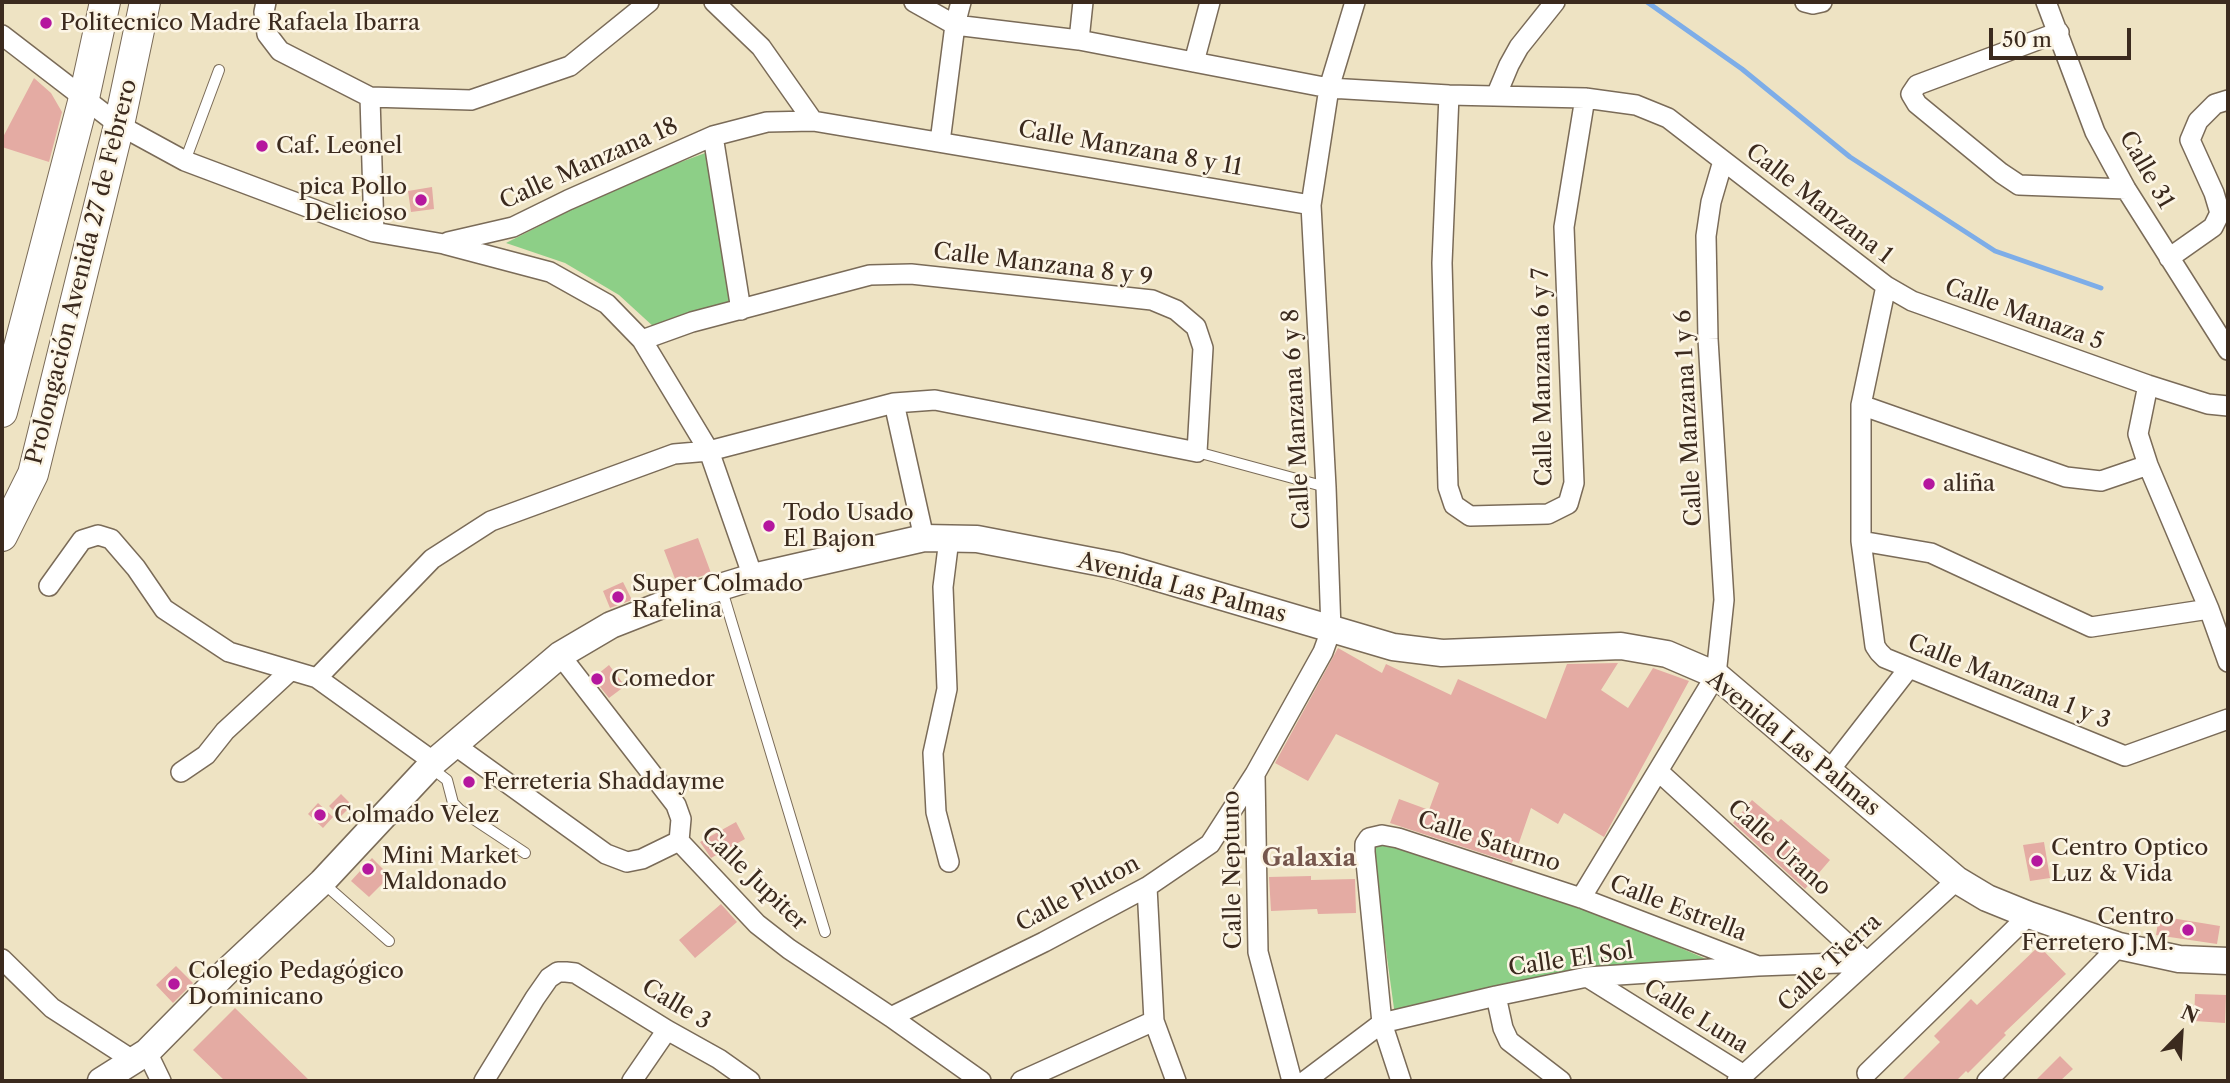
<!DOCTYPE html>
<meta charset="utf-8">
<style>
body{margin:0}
#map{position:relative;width:2230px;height:1083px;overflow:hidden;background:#eee3c3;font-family:"Libre Caslon Text",serif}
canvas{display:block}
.frame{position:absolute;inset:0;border:4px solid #3b2a1e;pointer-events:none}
.north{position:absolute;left:2146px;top:999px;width:70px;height:70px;-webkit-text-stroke:5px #fcf5e5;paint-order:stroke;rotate:24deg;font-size:19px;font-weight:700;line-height:28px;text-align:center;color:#3b2a1e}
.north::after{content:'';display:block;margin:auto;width:24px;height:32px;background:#3b2a1e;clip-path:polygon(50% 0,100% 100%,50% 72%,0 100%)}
.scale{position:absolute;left:1989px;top:28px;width:142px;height:32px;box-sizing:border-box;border:4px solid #3b2a1e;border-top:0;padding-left:9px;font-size:21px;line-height:24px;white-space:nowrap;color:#3b2a1e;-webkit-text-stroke:5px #fcf5e5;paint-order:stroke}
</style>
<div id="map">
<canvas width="2230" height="1083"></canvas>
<div class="frame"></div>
<div class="north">N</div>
<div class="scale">50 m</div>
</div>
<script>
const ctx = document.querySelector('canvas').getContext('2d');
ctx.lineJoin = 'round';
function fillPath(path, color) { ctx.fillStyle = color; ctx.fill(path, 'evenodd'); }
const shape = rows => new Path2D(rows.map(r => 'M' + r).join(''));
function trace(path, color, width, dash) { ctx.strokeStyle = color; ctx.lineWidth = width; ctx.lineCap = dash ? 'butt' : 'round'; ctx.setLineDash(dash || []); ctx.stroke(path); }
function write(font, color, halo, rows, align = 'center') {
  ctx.font = font + ' "Libre Caslon Text",serif'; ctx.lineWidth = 5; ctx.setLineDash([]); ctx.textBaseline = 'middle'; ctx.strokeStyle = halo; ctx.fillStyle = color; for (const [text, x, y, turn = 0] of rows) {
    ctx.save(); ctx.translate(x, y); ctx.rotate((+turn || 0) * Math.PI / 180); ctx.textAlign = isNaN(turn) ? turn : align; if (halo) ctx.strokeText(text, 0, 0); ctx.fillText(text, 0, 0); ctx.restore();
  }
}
fillPath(shape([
 [708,152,734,308,655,328,619,295,565,263,506,243,624,183],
 [1371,840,1580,905,1718,964,1581,968,1395,1016]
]), '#8dcf87');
trace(shape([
 [1647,2,1742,69,1850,157,1995,251,2101,288]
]), '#7dade8', 5);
fillPath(shape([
 [34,78,51,93,62,112,49,162,2,147,2,139],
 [432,187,434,209,411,212,408,191],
 [698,538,711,573,677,584,664,550],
 [623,582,632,600,610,608,603,591],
 [1338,648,1382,673,1386,664,1451,695,1458,679,1546,719,1567,664,1618,663,1601,690,1628,708,1653,668,1689,681,1604,837,1564,813,1558,824,1531,808,1512,863,1390,823,1399,799,1429,810,1439,783,1336,734,1308,781,1275,763],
 [609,665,625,686,609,698,593,678],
 [341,794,352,805,340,817,329,806],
 [1752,800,1778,822,1781,819,1830,860,1805,889,1733,823],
 [318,803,333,817,323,828,308,814],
 [736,822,745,839,711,858,700,842],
 [2044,842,2050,878,2030,881,2023,845],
 [372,858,390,876,369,897,351,881],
 [1311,876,1311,880,1355,879,1356,913,1318,914,1317,909,1271,911,1269,877],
 [721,904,737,922,695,958,679,940],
 [2159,916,2220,926,2217,944,2156,935],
 [2039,946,2066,974,2004,1033,2006,1035,1968,1073,1966,1071,1956,1081,1901,1081,1940,1042,1934,1036,1971,999,1977,1005],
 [176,966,193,983,173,1003,156,985],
 [2195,994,2226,995,2225,1023,2194,1021],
 [235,1008,310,1081,225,1081,193,1050],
 [2060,1056,2073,1069,2060,1081,2035,1081]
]), '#e4aba3');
const lane = shape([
 [185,161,219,70],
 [1197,452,1326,487],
 [721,587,825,932],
 [430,767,447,780,453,803,460,810,525,853],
 [322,882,389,941]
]);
const street = shape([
 [266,2,264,12,267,34,280,51,370,97,471,100,570,66,649,2],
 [714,2,761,47,813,121],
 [914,2,955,25,1079,40,1329,88,1449,95,1585,98,1636,105,1668,118,1886,286,1912,301,2148,385,2208,404,2228,406],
 [1805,2,1813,4,1822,2],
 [2046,2,2095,132,2126,189,2228,350],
 [2059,32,1917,85,1911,94,1917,104,2001,173,2019,185,2126,189],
 [2,35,119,125,185,161,374,232,444,244,550,272,607,304,642,340,709,451,753,577],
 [1079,40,1083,2],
 [1194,62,1210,2],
 [1449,95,1442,263,1448,487,1454,505,1470,516,1548,514,1568,504,1574,483,1564,227,1585,98],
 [1496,96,1509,65,1519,47,1555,2],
 [370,97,374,232],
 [713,136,741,310],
 [940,142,955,25,961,2],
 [448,242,513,227,568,200,713,136,767,122,813,121,1311,205],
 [2169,258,2213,227,2220,213,2214,193,2190,140,2198,121,2215,104,2228,100],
 [1886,286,1861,405,1861,541,1875,646,1879,652,1885,658,2125,756,2228,719],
 [2148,385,2138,434,2148,465,2209,609,2228,662],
 [894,403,924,538],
 [1861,405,2066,477,2101,481,2148,465],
 [949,539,943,587,947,689,933,753,936,812,949,862],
 [1861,541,1931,553,2091,627,2209,609],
 [49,586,82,540,98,535,111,539,136,568,164,609,229,652,317,678,434,762],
 [560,655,676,805,681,819,679,841,757,924,789,949,891,1017,981,1081],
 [317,678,432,559,491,521,674,454,709,451,894,403,935,400,1197,452,1203,348,1196,327,1176,310,1152,300,911,274,870,275,692,322,642,340],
 [456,746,606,854,627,862,642,859,679,841],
 [1658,771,1867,962],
 [1829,771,1909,668],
 [181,772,206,755,225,731,290,671],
 [1147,887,1154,1021,1176,1081],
 [1581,898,1716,675,1724,600,1708,339,1706,236,1711,202,1723,161],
 [2,959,52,1008,134,1061],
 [1587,977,1744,1075],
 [1496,996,1503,1028,1509,1041,1561,1081],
 [891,1017,1044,942,1147,887,1210,844,1255,774],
 [147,1052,161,1081],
 [1867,1073,2029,915],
 [484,1081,535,998,549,978,558,972,566,972,575,973,667,1030,719,1059,750,1081],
 [632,1081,667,1030],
 [1021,1081,1154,1021],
 [1292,1081,1258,952,1255,774,1323,652,1331,630,1326,487,1311,205,1329,88,1355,2],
 [1305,1081,1382,1023,1496,996,1587,977,1758,966,1867,962],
 [1401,1081,1382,1023,1365,852,1365,844,1369,838,1382,835,1398,838,1581,898,1758,966],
 [1737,1081,1957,880],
 [1987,1081,2119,946]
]);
const secondary = shape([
 [101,1081,147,1052,227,971,322,882,434,762,560,655,611,625,662,605,753,577,924,538,977,539,1118,566,1393,647,1442,653,1621,646,1667,654,1716,675,1957,880,1987,898,2029,915,2119,946,2179,959,2228,961]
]);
const primary = shape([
 [2,412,84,98,105,2],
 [2,536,33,474,119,125,145,2]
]);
trace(lane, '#7a6b58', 12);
trace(street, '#7a6b58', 22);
trace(secondary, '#7a6b58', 29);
trace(primary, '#7a6b58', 32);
trace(lane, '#fff', 10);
trace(street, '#fff', 19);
trace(secondary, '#fff', 26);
trace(primary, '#fff', 30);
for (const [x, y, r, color] of [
 [46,23,7,"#b5179e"],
 [262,146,7,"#b5179e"],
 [421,200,7,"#b5179e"],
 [1929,484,7,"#b5179e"],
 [769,526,7,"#b5179e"],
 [618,597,7,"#b5179e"],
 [597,679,7,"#b5179e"],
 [469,782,7,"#b5179e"],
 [320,815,7,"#b5179e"],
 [2037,861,7,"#b5179e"],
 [368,869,7,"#b5179e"],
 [2188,930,7,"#b5179e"],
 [174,984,7,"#b5179e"]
]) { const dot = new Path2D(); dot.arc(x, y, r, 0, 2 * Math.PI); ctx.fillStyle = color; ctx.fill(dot); trace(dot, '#fcf5e5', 2.5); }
write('23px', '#3b2a1e', '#fcf5e5', [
 ["Politecnico Madre Rafaela Ibarra",60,23],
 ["Caf. Leonel",276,146],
 ["pica Pollo",407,187,"right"],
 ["Delicioso",407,213,"right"],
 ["aliña",1943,484],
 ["Todo Usado",783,513],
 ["El Bajon",783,539],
 ["Super Colmado",632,584],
 ["Rafelina",632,610],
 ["Comedor",611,679],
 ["Ferreteria Shaddayme",483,782],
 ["Colmado Velez",334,815],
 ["Centro Optico",2051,848],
 ["Luz & Vida",2051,874],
 ["Mini Market",382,856],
 ["Maldonado",382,882],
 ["Centro",2174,917,"right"],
 ["Ferretero J.M.",2174,943,"right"],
 ["Colegio Pedagógico",188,971],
 ["Dominicano",188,997]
], 'left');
write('23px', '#3b2a1e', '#fcf5e5', [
 ["Calle Manzana 8 y 11",1130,149,10],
 ["Calle Manzana 18",589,164,-24],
 ["Calle 31",2146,170,60],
 ["Calle Manzana 1",1819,204,38],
 ["Calle Manzana 8 y 9",1043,265,7],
 ["Prolongación Avenida 27 de Febrero",82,272,-76],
 ["Calle Manaza 5",2024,315,20],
 ["Calle Manzana 6 y 7",1543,377,-91],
 ["Calle Manzana 1 y 6",1689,418,-93],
 ["Calle Manzana 6 y 8",1297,419,-93],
 ["Avenida Las Palmas",1182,588,15],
 ["Calle Manzana 1 y 3",2009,682,22],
 ["Avenida Las Palmas",1793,744,39],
 ["Calle Saturno",1489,842,18],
 ["Calle Urano",1779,848,42],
 ["Calle Neptuno",1233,870,-91],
 ["Calle Jupiter",754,879,44],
 ["Calle Pluton",1078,894,-28],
 ["Calle Estrella",1678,909,21],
 ["Calle El Sol",1571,960,-8],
 ["Calle Tierra",1830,963,-43],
 ["Calle 3",676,1005,31],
 ["Calle Luna",1696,1017,32]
]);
write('bold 24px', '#76574d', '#fcf5e5', [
 ["Galaxia",1309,859]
]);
</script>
